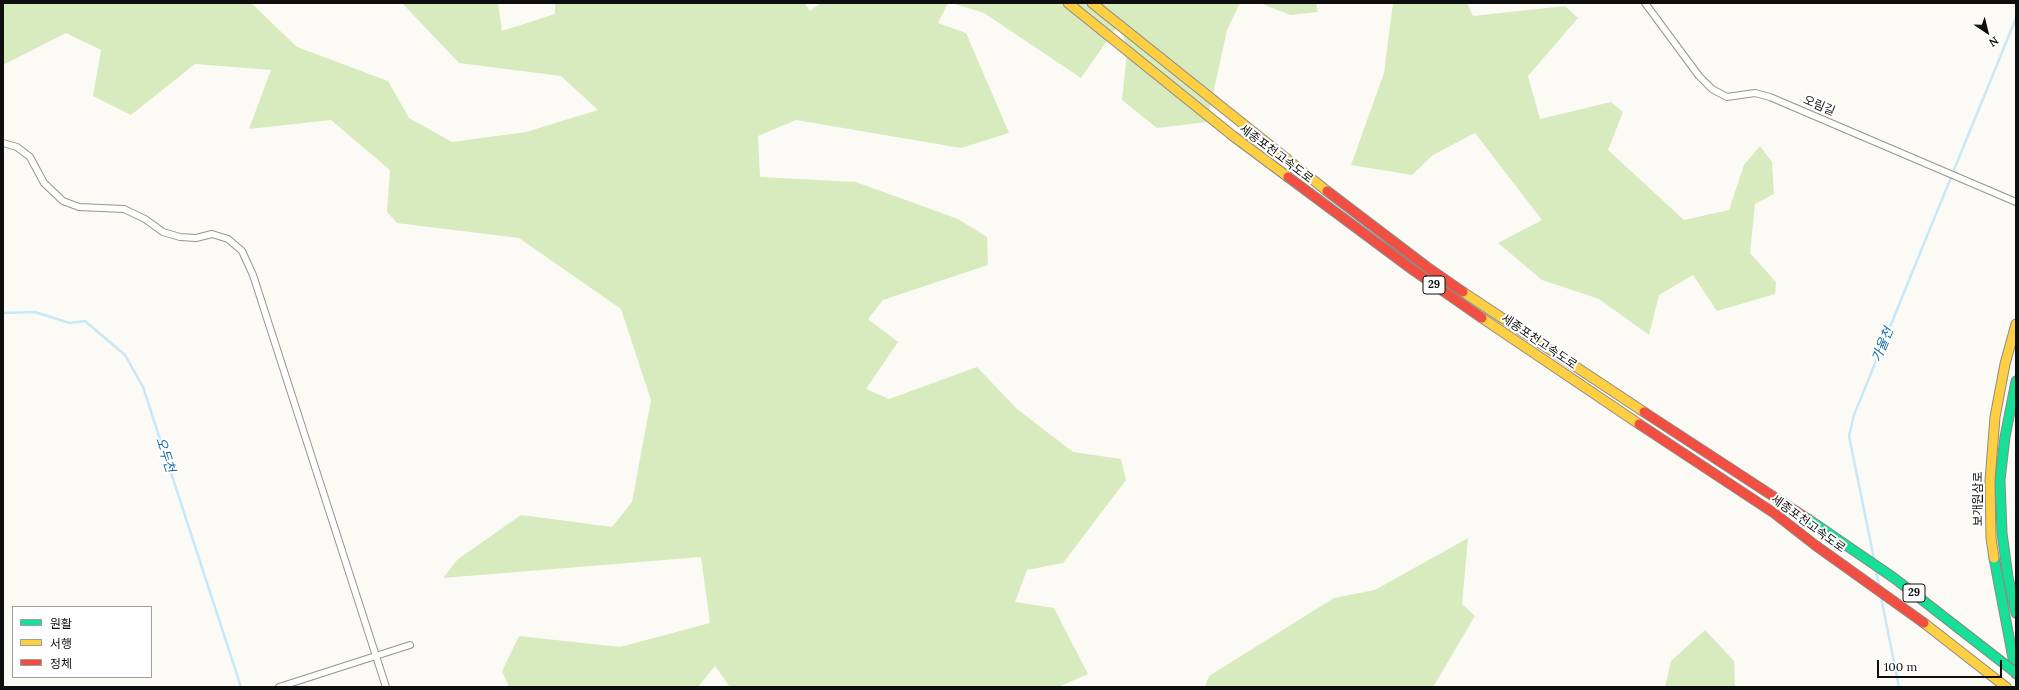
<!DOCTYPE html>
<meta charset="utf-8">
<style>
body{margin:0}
#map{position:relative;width:2019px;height:690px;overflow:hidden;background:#fcfaf4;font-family:Lora,"Noto Sans KR",serif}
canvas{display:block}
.frame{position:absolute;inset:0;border:4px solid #0e0e0e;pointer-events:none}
.legend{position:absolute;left:12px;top:606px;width:140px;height:72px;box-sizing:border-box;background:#fff;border:1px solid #9f9f9f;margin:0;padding:5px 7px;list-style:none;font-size:12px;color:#0e0e0e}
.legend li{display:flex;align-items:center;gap:8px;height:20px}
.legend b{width:20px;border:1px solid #9f9f9f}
.north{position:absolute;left:1967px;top:12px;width:40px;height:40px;-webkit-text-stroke:3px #fff;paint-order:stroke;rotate:145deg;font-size:11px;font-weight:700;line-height:16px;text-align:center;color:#0e0e0e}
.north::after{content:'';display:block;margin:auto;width:14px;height:18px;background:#0e0e0e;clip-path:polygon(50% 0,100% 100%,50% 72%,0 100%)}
.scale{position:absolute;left:1877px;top:660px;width:125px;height:18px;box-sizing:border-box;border:2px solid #0e0e0e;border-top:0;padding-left:5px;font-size:12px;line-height:14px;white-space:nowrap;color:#0e0e0e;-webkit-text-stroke:3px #fff;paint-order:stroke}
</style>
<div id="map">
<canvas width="2019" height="690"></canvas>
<div class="frame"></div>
<ul class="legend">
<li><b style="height:5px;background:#16e098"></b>원활</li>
<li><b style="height:5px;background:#ffcf43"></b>서행</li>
<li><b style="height:5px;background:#f24e42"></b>정체</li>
</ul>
<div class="north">N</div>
<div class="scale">100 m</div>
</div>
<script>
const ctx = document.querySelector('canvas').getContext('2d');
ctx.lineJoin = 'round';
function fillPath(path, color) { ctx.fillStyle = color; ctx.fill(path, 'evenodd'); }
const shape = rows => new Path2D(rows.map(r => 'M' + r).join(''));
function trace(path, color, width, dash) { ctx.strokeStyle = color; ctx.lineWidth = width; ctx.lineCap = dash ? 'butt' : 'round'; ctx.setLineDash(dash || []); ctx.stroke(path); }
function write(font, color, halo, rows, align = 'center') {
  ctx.font = font + ' Lora,"Noto Sans KR",serif'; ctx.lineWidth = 4; ctx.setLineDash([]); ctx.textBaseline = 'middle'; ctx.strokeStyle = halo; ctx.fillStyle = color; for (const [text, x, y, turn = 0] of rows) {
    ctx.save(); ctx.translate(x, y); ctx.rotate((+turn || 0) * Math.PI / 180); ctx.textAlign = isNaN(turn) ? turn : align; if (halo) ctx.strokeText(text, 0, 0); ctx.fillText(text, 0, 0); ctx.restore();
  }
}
fillPath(shape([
 [3,3,251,3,297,47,388,81,409,118,452,142,526,132,598,110,561,76,459,63,402,3,498,3,502,31,555,14,555,3,805,3,810,11,821,3,948,3,938,23,966,33,1009,133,961,148,796,120,758,136,760,177,856,182,958,219,987,237,988,265,883,300,868,319,898,342,866,389,889,399,977,367,1017,409,1073,452,1121,459,1126,480,1063,563,1027,570,1015,602,1054,608,1088,674,1058,687,730,687,715,666,698,687,509,687,502,671,519,636,620,647,710,623,701,557,443,578,458,559,521,515,612,527,632,502,651,400,621,309,519,238,397,223,387,212,390,170,331,120,249,129,271,70,195,64,131,115,93,96,101,50,66,33,3,65],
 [952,3,1240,3,1227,30,1207,122,1157,128,1122,100,1127,53,1121,21,1081,78,984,13],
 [1260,3,1316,3,1318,12,1290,15],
 [1393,3,1467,3,1473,16,1565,6,1578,18,1528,76,1540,119,1611,102,1623,112,1608,150,1684,220,1729,210,1744,165,1760,146,1772,162,1774,194,1755,204,1750,253,1776,282,1775,294,1717,311,1693,275,1659,295,1649,335,1599,299,1542,280,1498,243,1542,220,1475,133,1433,155,1412,175,1351,165,1384,73],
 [1468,538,1462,604,1475,616,1433,687,1205,687,1209,676,1334,598,1375,590],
 [1705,630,1734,661,1735,687,1665,687,1671,661]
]), '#d7ebbf');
trace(shape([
 [3,313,35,312,70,323,85,321,125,355,143,387,241,687],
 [1874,559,1849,436,1854,415,2016,18],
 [1876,572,1879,584],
 [1881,597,1899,687]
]), '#c7e8f8', 2.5);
const street = shape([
 [1645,3,1699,76,1712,89,1727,97,1755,93,1770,97,2016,202],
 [3,143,17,147,30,157,44,183,63,201,79,207,124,209,145,219,163,232,180,237,196,238,212,234,228,239,242,251,253,275,386,687],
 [279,687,410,645]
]);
const fast = shape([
 [2016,381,2005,437,2000,480,2002,533,2008,577,2016,613],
 [1994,558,2016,674]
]);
const slow = shape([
 [1068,3,1233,136,1288,177],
 [1092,3,1327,191],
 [1463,292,1644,412],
 [1482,318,1639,424],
 [1994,558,1991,538,1990,481,1995,417,2005,364,2016,324],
 [1924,623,2006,687]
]);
const jam = shape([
 [1288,177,1413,270,1482,318],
 [1327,191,1427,267,1463,292],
 [1644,412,1808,519],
 [1639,424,1774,513,1815,545,1924,623]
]);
trace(street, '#959492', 8);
trace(fast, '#8c8b88', 11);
trace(slow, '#8c8b88', 11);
trace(jam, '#8c8b88', 11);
trace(street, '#fffefd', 6);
trace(fast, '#16e098', 9);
trace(slow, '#ffcf43', 9);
trace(jam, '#f24e42', 9);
const fastBridge = shape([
 [1808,519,1894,578,2016,673]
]);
trace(fastBridge, '#82827f', 11, []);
trace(fastBridge, '#16e098', 9);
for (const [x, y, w] of [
 [1434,285,22],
 [1914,593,22]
]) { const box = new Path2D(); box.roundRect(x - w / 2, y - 9, w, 18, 3); ctx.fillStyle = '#fff'; ctx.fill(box); trace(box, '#0e0e0e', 1); }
write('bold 11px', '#0e0e0e', null, [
 ["29",1434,285],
 ["29",1914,593]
]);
write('12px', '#0e0e0e', '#fff', [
 ["오림길",1819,106,23],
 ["세종포천고속도로",1276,154,37],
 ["세종포천고속도로",1539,342,34],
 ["보개원삼로",1979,499,-90],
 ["세종포천고속도로",1808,524,36]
]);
write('italic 13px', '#0f6ba9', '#fff', [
 ["가율천",1883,345,-68],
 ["오두천",165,455,72]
]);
</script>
